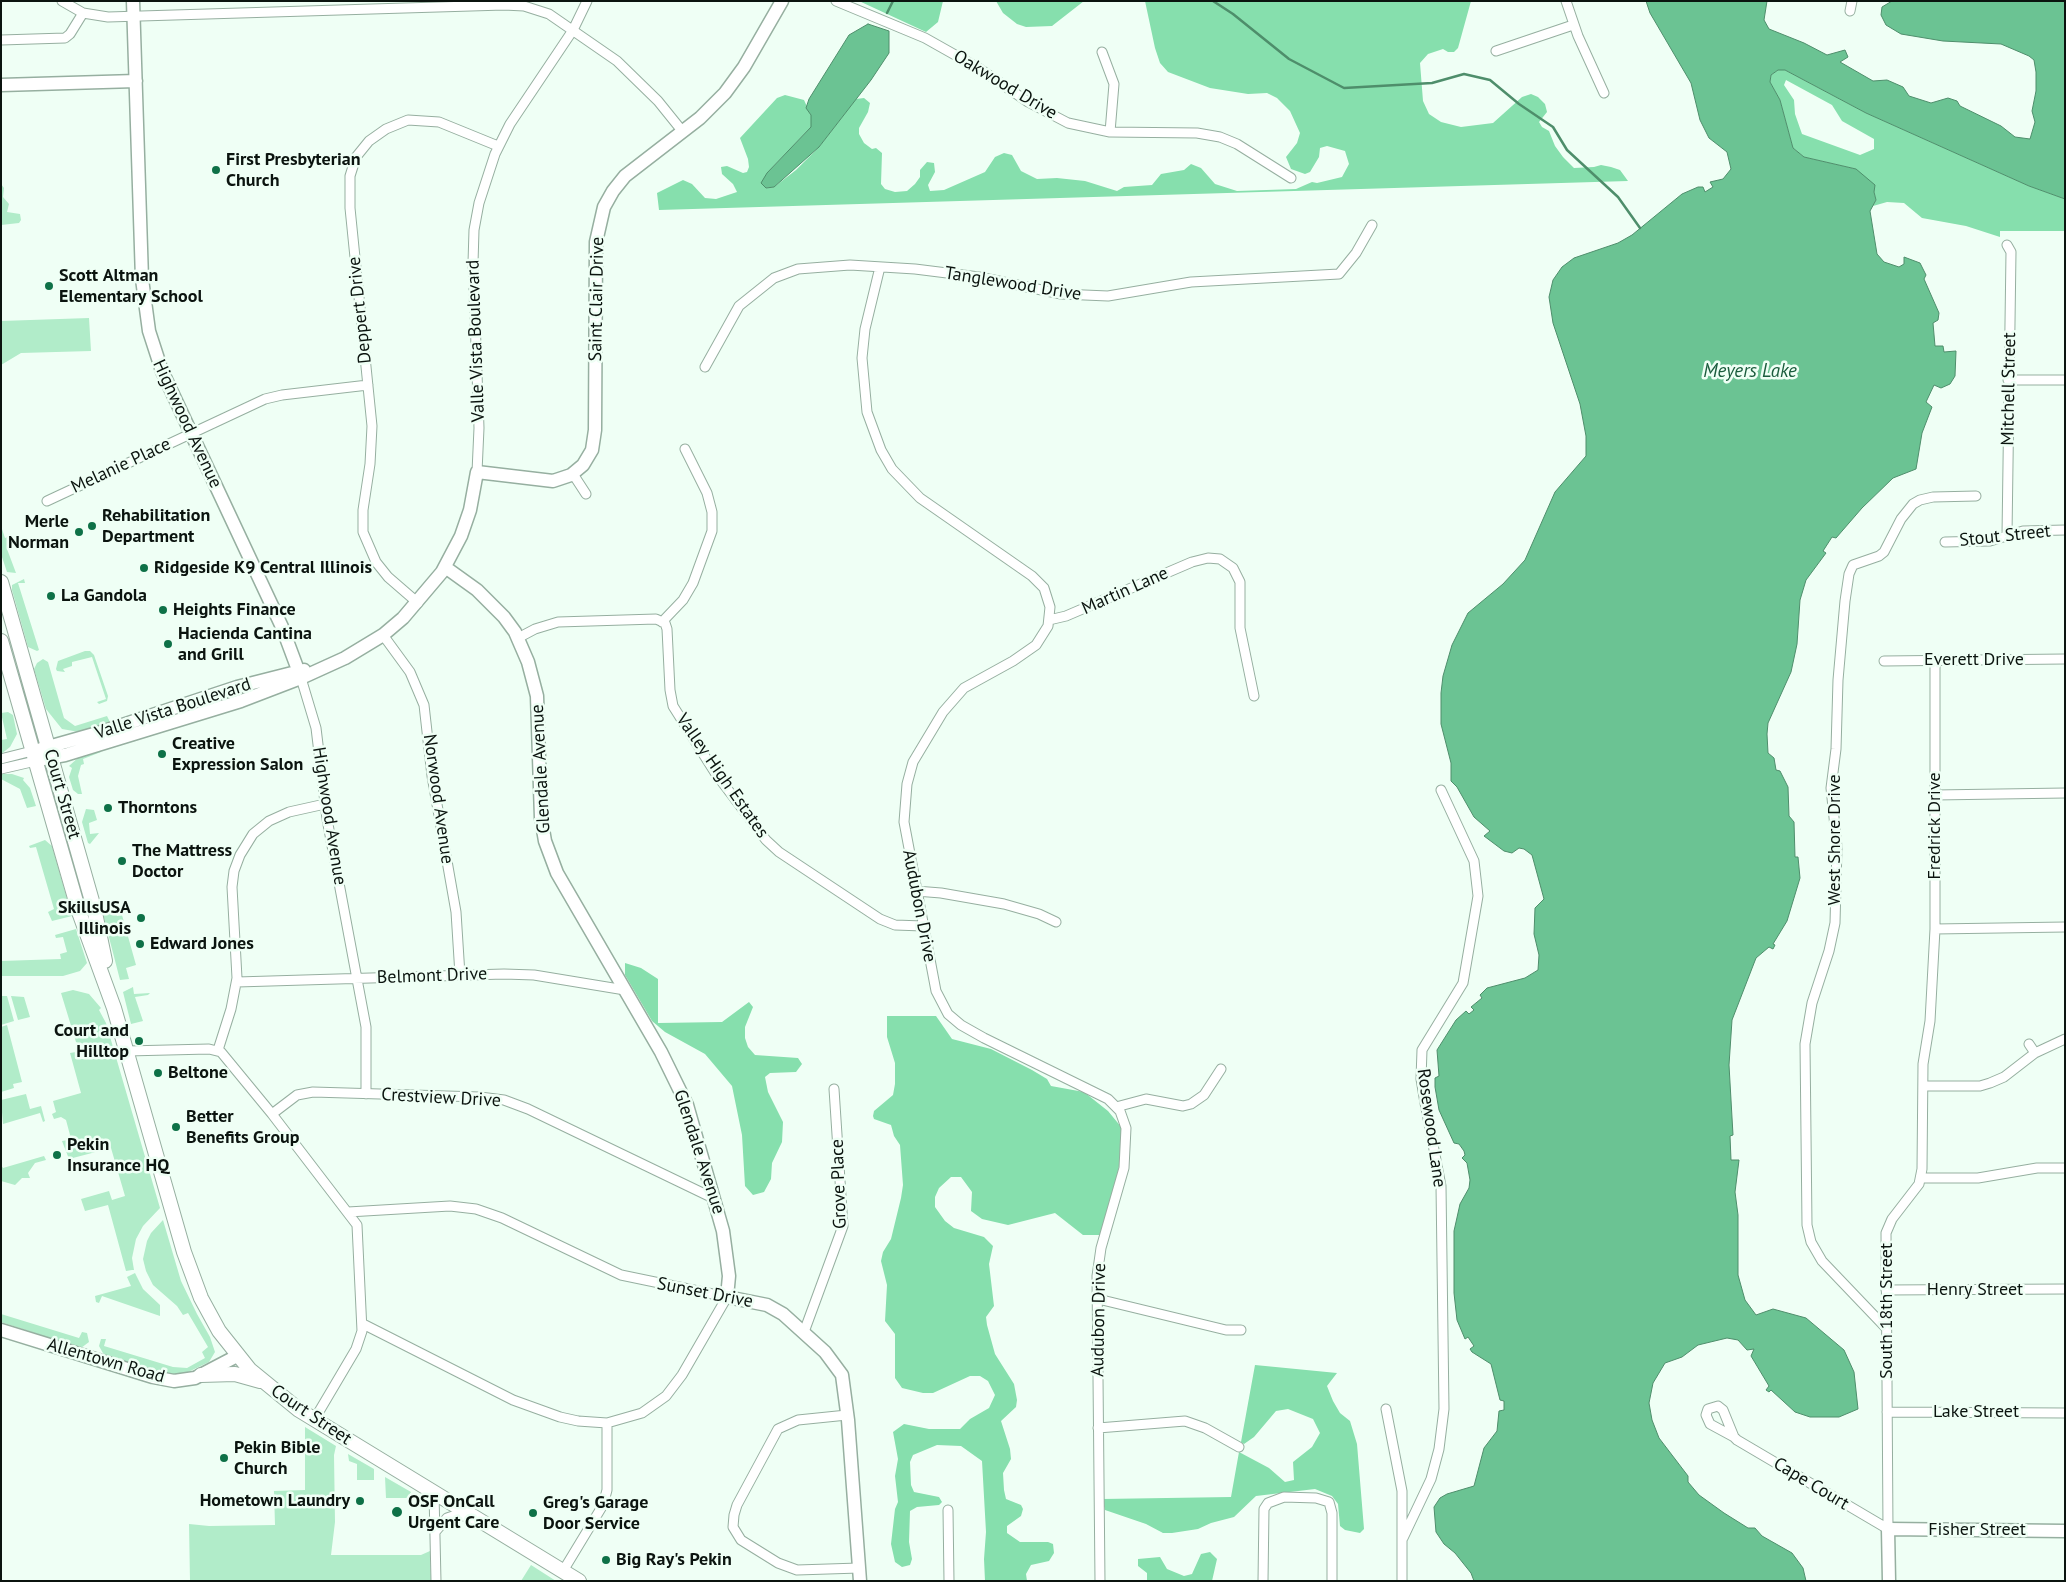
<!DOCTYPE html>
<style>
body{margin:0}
#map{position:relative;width:2066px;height:1582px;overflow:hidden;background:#effff5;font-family:"PT Sans",sans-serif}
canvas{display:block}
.frame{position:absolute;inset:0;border:2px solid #0b140f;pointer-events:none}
</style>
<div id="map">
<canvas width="2066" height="1582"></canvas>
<div class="frame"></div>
</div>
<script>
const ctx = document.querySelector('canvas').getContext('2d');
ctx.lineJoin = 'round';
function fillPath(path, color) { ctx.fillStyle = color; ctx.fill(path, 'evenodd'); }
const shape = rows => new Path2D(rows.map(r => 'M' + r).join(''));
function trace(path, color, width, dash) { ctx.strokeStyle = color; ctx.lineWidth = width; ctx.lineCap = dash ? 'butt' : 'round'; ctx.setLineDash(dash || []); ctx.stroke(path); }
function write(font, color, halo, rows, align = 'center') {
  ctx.font = font + ' "PT Sans",sans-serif'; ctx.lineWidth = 5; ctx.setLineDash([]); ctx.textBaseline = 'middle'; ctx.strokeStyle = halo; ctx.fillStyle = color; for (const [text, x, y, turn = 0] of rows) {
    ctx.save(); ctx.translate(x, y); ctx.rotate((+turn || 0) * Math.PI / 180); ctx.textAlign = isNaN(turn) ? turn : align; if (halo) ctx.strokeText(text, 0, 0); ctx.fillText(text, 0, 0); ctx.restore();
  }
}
fillPath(shape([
 [1,184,4,188,3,197,9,204,7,212,20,214,21,220,19,223,1,225],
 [89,318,91,351,21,353,1,365,1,321],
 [1,526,5,538,10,536,14,546,7,549,16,573,7,572,1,554],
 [24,579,25,583,18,583,39,650,37,651,28,647,12,590,12,585],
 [85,651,90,651,94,655,108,696,107,701,99,704,97,702,106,699,92,657,72,662,72,666,63,669,65,672,57,671,56,669,58,661],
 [43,659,48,662,64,718,75,726,107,716,110,722,79,732,62,729,46,709,34,669,37,663],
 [8,712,13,715,17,734,10,747,1,754,1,740,7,739,1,713],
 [100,749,101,752,83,759,84,764,81,765,78,776,82,794,78,794,73,790,69,777,72,768,69,766,80,756],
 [1,774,12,774,24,778,23,780,30,788,36,806,27,808,20,789,1,779],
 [86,809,94,810,97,820,89,823,90,834,99,833,90,844,88,843,82,822],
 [45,840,52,846,72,916,52,921,48,912,54,909,36,847,30,848,29,846],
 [115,909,117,916,122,915,136,965,126,968,129,979,120,980,103,914],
 [76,929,87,963,80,971,63,976,1,976,1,961,61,959,60,954,67,952,63,937,56,938,55,935],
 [133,987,134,994,150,993,148,995,135,997,143,1021,131,1024,123,992],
 [73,990,89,994,101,1008,99,1010,106,1023,160,1208,143,1226,136,1239,132,1258,134,1270,132,1270,126,1271,108,1205,85,1211,81,1199,109,1191,112,1200,125,1196,111,1148,69,1159,62,1141,68,1140,70,1135,66,1120,61,1117,54,1119,52,1114,56,1112,53,1101,81,1093,70,1053,76,1052,79,1044,76,1042,61,993],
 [1,996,7,996,14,1021,1,1025],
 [11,996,24,997,30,1017,18,1020],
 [7,1025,22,1082,13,1084,14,1088,1,1092,1,1027],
 [26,1094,30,1109,41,1106,45,1121,43,1122,40,1113,3,1124,1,1100],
 [44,1156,46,1160,35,1163,28,1173,30,1178,22,1178,15,1185,1,1181,1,1165,3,1168],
 [163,1220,181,1281,197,1314,210,1337,215,1352,209,1362,184,1374,167,1374,104,1355,99,1346,101,1339,106,1339,104,1346,173,1367,187,1368,205,1358,202,1352,208,1347,188,1313,183,1315,177,1306,153,1285,146,1271,143,1259,147,1241,151,1233],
 [135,1273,143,1289,160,1305,160,1316,102,1296,99,1303,96,1302,95,1296,131,1286,127,1277],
 [1,1314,79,1338,82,1332,87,1333,89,1342,81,1348,1,1322],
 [305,1427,336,1446,334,1455,335,1522,331,1555,421,1555,430,1551,431,1581,190,1581,189,1524,209,1526,275,1525,274,1491,305,1490],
 [348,1454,374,1469,374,1480,357,1480,357,1464,349,1461],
 [385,1477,411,1492,408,1498,386,1498],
 [531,1565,556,1581,521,1581]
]), '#b1ecc9');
fillPath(shape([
 [859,1,943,1,938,22,926,32],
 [996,1,1084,1,1052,26,1026,27,1017,24,1003,13],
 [1145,1,1471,1,1458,48,1454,52,1448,52,1443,49,1428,54,1420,63,1423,101,1429,114,1441,122,1461,127,1493,123,1522,97,1531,94,1538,97,1545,104,1547,112,1539,122,1542,127,1549,131,1555,146,1563,157,1574,168,1594,167,1601,165,1611,167,1620,170,1628,181,659,210,657,193,683,180,692,184,705,198,716,199,737,192,733,184,722,174,721,167,727,166,743,173,747,172,749,167,748,159,740,138,777,98,785,95,804,100,811,115,811,127,767,173,766,188,774,187,796,170,819,147,856,99,864,98,870,103,868,112,859,128,859,134,864,143,872,149,876,148,882,153,881,184,885,189,895,192,907,191,915,184,920,177,920,170,927,162,934,163,935,172,928,185,930,191,944,190,985,172,995,157,1004,153,1012,155,1021,171,1037,179,1057,178,1085,181,1117,191,1124,187,1152,185,1161,174,1184,170,1191,164,1201,168,1215,184,1237,191,1296,189,1312,182,1317,183,1342,177,1349,164,1345,151,1327,146,1320,148,1319,157,1310,172,1305,174,1291,169,1286,157,1297,143,1300,133,1290,111,1277,98,1267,93,1248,94,1210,88,1168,72,1160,63,1155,48],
 [1778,70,1785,70,1866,113,2029,186,2065,199,2065,231,2000,231,2000,237,1966,226,1922,218,1904,203,1887,202,1873,206,1876,200,1874,192,1856,169,1804,157,1793,148,1780,100,1770,82,1771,75],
 [1786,80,1832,105,1842,121,1874,139,1874,149,1860,155,1802,134,1795,114,1794,100,1784,85],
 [625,963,641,968,658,979,658,1023,722,1022,749,1002,753,1007,745,1027,745,1038,748,1047,755,1055,798,1058,802,1064,796,1072,770,1073,765,1077,768,1092,783,1122,782,1142,772,1163,771,1179,764,1192,753,1195,745,1186,742,1135,732,1086,705,1054,665,1032,652,1021,625,975],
 [887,1016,936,1016,952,1039,991,1049,1032,1070,1047,1079,1051,1086,1084,1092,1108,1111,1122,1128,1123,1142,1118,1172,1100,1235,1083,1235,1055,1213,1008,1225,982,1219,971,1211,972,1192,961,1177,951,1177,939,1188,935,1197,935,1207,945,1221,954,1228,984,1237,993,1246,989,1264,994,1306,986,1317,987,1325,995,1354,1014,1384,1017,1400,1016,1407,1001,1421,1010,1449,1011,1459,1003,1473,1004,1490,1006,1499,1021,1505,1023,1509,1021,1516,1007,1526,1007,1533,1020,1542,1048,1542,1053,1544,1054,1553,1049,1561,1031,1565,1026,1574,1027,1581,985,1581,984,1559,986,1532,982,1461,961,1446,937,1445,913,1455,910,1462,911,1485,914,1492,939,1497,942,1502,939,1505,917,1507,910,1511,909,1542,912,1559,910,1565,902,1567,895,1562,891,1544,895,1509,898,1502,895,1476,898,1459,893,1432,904,1424,929,1429,960,1429,970,1419,989,1408,995,1395,988,1381,980,1376,970,1376,933,1393,923,1393,902,1388,895,1378,895,1334,885,1321,887,1285,881,1261,883,1252,891,1239,901,1198,903,1185,900,1145,894,1136,891,1125,874,1119,873,1116,874,1111,893,1095,895,1084,895,1063,887,1037],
 [1255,1365,1337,1373,1327,1386,1333,1401,1340,1413,1350,1421,1357,1444,1364,1529,1360,1533,1345,1530,1340,1526,1338,1504,1332,1496,1315,1489,1256,1496,1234,1517,1211,1523,1198,1529,1172,1533,1163,1533,1146,1524,1105,1510,1102,1499,1231,1497,1239,1452,1269,1468,1285,1482,1294,1480,1293,1462,1312,1447,1320,1433,1313,1419,1288,1409,1276,1411,1254,1437,1244,1444,1241,1442],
 [1210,1552,1217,1559,1212,1581,1147,1581,1147,1573,1138,1566,1138,1559,1160,1557,1167,1569,1184,1576,1192,1574,1201,1554]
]), '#86dfad');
const water = shape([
 [1646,1,1767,1,1764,20,1769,29,1804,43,1827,55,1845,50,1848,57,1840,62,1873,81,1887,80,1903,87,1909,96,1931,103,1948,98,1957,101,1960,106,2001,126,2015,137,2030,139,2035,122,2032,111,2036,91,2036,72,2034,60,2029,56,2001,44,1943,41,1901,34,1886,25,1881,15,1882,7,1892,1,2065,1,2065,199,2029,186,1866,113,1785,70,1778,70,1771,75,1770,82,1780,100,1793,148,1804,157,1856,169,1875,185,1874,192,1876,200,1870,211,1877,254,1884,262,1899,267,1904,264,1904,257,1920,263,1926,275,1924,279,1939,313,1938,320,1933,323,1935,346,1943,346,1944,352,1956,351,1955,376,1950,384,1941,388,1934,385,1926,402,1932,407,1922,433,1916,469,1893,478,1862,508,1836,538,1832,537,1823,551,1826,553,1806,580,1800,600,1797,644,1791,672,1768,723,1767,734,1768,753,1774,758,1776,770,1780,771,1788,787,1789,816,1794,822,1795,857,1798,857,1800,878,1787,921,1773,944,1775,945,1773,949,1769,947,1756,958,1732,1020,1729,1065,1733,1135,1730,1136,1731,1160,1739,1160,1735,1192,1738,1215,1738,1275,1745,1300,1756,1315,1773,1309,1806,1318,1844,1350,1854,1372,1858,1409,1839,1417,1810,1417,1795,1412,1771,1390,1769,1392,1766,1390,1769,1386,1751,1356,1754,1349,1747,1350,1738,1340,1727,1338,1698,1345,1682,1357,1665,1363,1653,1383,1649,1403,1652,1420,1659,1438,1688,1476,1688,1482,1699,1495,1724,1513,1748,1528,1755,1528,1762,1536,1792,1553,1803,1568,1806,1581,1474,1581,1471,1573,1455,1553,1444,1544,1436,1532,1434,1507,1440,1498,1447,1494,1474,1486,1484,1448,1497,1431,1499,1411,1504,1410,1504,1401,1500,1400,1491,1364,1472,1352,1470,1349,1474,1346,1468,1337,1465,1339,1457,1320,1454,1293,1454,1231,1460,1204,1469,1188,1470,1180,1467,1163,1462,1158,1465,1155,1464,1151,1459,1144,1454,1143,1439,1110,1435,1087,1435,1078,1439,1076,1437,1050,1456,1020,1466,1011,1469,1014,1474,1010,1471,1007,1482,998,1480,995,1487,988,1525,978,1538,970,1539,955,1534,934,1535,908,1544,899,1532,855,1524,849,1519,848,1512,853,1504,851,1484,836,1490,831,1474,817,1457,787,1451,781,1451,763,1441,724,1441,693,1443,676,1452,645,1468,613,1503,584,1525,560,1555,492,1586,456,1586,436,1580,404,1553,323,1549,297,1553,280,1562,267,1574,258,1618,243,1632,235,1682,194,1698,187,1703,187,1705,192,1713,187,1710,182,1723,179,1731,169,1727,152,1709,138,1700,120,1691,83,1650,13,1646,1],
 [868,24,889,31,889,53,871,80,819,147,782,180,774,187,766,188,761,183,767,173,811,127,811,115,806,108,809,99,849,35,868,24]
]);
fillPath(water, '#6bc393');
trace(water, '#4e8e6b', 1);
trace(shape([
 [1213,1,1233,14,1289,59,1344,88,1432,83,1464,74,1490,80,1519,104,1553,127,1567,150,1618,197,1640,228],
 [887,13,893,1]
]), '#4e8e6b', 2.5);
const street = shape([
 [62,1,83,13,108,17,504,5,524,6,549,14,617,61,658,101,683,132],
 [836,1,925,38,980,69,1028,102,1068,123,1110,132,1197,133,1220,137,1237,144,1291,178],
 [1566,1,1578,36,1604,93],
 [1850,11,1852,1],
 [1,40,65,38,70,34,83,13],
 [1496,51,1573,25],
 [1102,52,1114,84,1110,132],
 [2007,245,2011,252,2007,535],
 [880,267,865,329,862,358,867,412,881,450,892,469,920,498,1032,576,1044,588,1050,607,1048,626,1036,645,1013,661,964,688,943,712,913,762,907,784,904,822,936,991,948,1014,961,1025,984,1038,1108,1099,1120,1111,1126,1128,1124,1168,1101,1248,1097,1276,1100,1581],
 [705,367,739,306,774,278,798,269,850,265,915,269,979,277,1061,294,1108,296,1191,282,1339,274,1356,253,1372,225],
 [2008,380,2065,380],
 [477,472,479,428,473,263,474,230,479,203,495,154,510,124,573,30,587,1],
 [573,474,586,494],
 [47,501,265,399,282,395,368,385],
 [1945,542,1990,541,2023,531,2065,530],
 [418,603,388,577,376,562,363,532,363,510,370,464,372,426,350,208,350,176,356,157,369,141,386,129,408,120,439,122,498,146],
 [1049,620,1066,616,1192,562,1208,558,1220,559,1233,568,1240,582,1240,628,1254,696],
 [662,622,683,600,693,583,712,531,712,512,707,493,685,449],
 [383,635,410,672,424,705,432,776,456,912,460,975],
 [518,638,535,629,558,622,656,619,665,623,667,629,670,690,673,706,716,774,766,840,779,852,880,919,895,925,923,926],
 [1884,661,2065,659],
 [301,678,316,728,327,819,366,1027,366,1094],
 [1,759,36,750],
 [1,769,40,760],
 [1935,795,2065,793],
 [916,891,941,893,1004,904,1039,914,1056,922],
 [1935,929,2065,927],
 [237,982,504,974,534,975,625,990],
 [2029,1044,2035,1053],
 [218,1050,231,1009,237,978,232,887,234,871,240,855,253,834,269,821,289,812,325,804],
 [127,1051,209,1049,221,1052,272,1114,357,1225,362,1331,356,1349,314,1420],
 [1923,1086,1980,1086,1990,1083,2004,1077,2035,1053,2065,1039],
 [1116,1107,1146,1099,1183,1106,1191,1104,1204,1095,1221,1069],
 [272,1114,297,1095,313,1092,480,1097,504,1100,528,1109,715,1199],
 [1921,1178,1978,1178,2037,1168,2065,1168],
 [348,1212,450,1206,476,1209,502,1218,621,1275,727,1297,682,1375,666,1396,642,1413,607,1423,578,1421,560,1417,513,1400,363,1324],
 [1886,1290,2065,1289],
 [1098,1299,1226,1330,1241,1330],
 [1886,1328,1822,1261,1811,1242,1807,1225,1805,1044,1812,1003,1829,951,1835,923,1837,847,1831,788,1836,749,1838,680,1845,601,1849,574,1853,565,1879,556,1884,552,1901,519,1913,504,1920,500,1933,497,1976,496],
 [804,1332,843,1226,834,1089],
 [1386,1409,1402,1491,1402,1581],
 [1887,1412,2065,1413],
 [847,1415,798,1420,778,1429,737,1505,734,1515,733,1527,741,1540,778,1563,797,1570,859,1568],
 [1098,1428,1185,1421,1205,1428,1239,1447],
 [1734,1437,1710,1424,1706,1415,1708,1409,1718,1406,1723,1410,1734,1437,1737,1440,1888,1529,1886,1233,1892,1219,1919,1184,1922,1169,1923,1064,1930,1021,1935,929,1935,660],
 [434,1493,436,1581],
 [948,1510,949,1581],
 [435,1532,447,1518,456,1515,470,1517],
 [1403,1538,1431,1479,1439,1449,1444,1409,1441,1186,1425,1103,1421,1079,1422,1050,1463,983,1478,896,1474,861,1441,790],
 [563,1571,603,1505,607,1490,607,1423],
 [1263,1581,1264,1509,1268,1503,1284,1497,1316,1498,1329,1502,1332,1513,1332,1581]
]);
const secondary = shape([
 [133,1,142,279,149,331,162,371,282,627,301,678],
 [1,85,136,81],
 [445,567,477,590,504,617,515,632,528,662,537,696,541,818,545,841,557,873,661,1052,687,1105,723,1231,729,1276,727,1297,767,1305,783,1314,825,1352,842,1375,848,1420,860,1581],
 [41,749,101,732,237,687,304,670],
 [43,759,65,755,241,701,301,678,345,658,383,635,403,618,442,572,461,536,470,510,477,472,553,481,571,475,583,465,592,450,595,430,596,242,604,207,613,191,625,176,700,118,725,93,744,67,782,1],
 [1,1330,153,1377,174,1381,195,1378,237,1356],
 [1889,1581,1888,1529,2065,1531]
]);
const primary = shape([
 [1,582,94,908,105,961],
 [1,641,79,912,114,1008,184,1252,201,1298,219,1331,250,1370,299,1410,579,1581],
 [201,1375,235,1374,260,1381]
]);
trace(street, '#96afa0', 11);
trace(secondary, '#96afa0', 15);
trace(primary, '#96afa0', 16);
trace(street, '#fff', 9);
trace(secondary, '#fff', 12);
trace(primary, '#fff', 14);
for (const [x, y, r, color] of [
 [216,170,5,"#0e7147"],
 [49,286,5,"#0e7147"],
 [92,526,5,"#0e7147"],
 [79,532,5,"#0e7147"],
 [144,568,5,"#0e7147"],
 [51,596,5,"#0e7147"],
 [163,610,5,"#0e7147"],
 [168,644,5,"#0e7147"],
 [162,754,5,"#0e7147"],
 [108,808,5,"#0e7147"],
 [122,861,5,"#0e7147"],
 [141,918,5,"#0e7147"],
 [140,944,5,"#0e7147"],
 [139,1041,5,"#0e7147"],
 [158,1073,5,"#0e7147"],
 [176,1127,5,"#0e7147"],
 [57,1155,5,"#0e7147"],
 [224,1458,5,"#0e7147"],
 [360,1501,5,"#0e7147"],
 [397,1512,6,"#0e7147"],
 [533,1513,5,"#0e7147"],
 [606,1560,5,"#0e7147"]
]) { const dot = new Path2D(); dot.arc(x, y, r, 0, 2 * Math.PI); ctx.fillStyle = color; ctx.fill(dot); trace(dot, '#effff5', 2); }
write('18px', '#0b140f', '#effff5', [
 ["Oakwood Drive",1005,85,31],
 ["Tanglewood Drive",1013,284,9],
 ["Saint Clair Drive",597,299,-89],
 ["Deppert Drive",360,310,-96],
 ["Valle Vista Boulevard",476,341,-92],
 ["Mitchell Street",2009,389,-89],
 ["Highwood Avenue",187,424,65],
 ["Melanie Place",121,466,-25],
 ["Stout Street",2005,536,-6],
 ["Martin Lane",1125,591,-24],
 ["Everett Drive",1974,660],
 ["Valle Vista Boulevard",173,709,-18],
 ["Glendale Avenue",541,769,-93],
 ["Valley High Estates",722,776,55],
 ["Court Street",62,794,74],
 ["Norwood Avenue",438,799,82],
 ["Highwood Avenue",329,816,81],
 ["Fredrick Drive",1935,826,-90],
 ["West Shore Drive",1835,840,-90],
 ["Audubon Drive",919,906,79],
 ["Belmont Drive",432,976,-2],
 ["Crestview Drive",441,1098,3],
 ["Rosewood Lane",1431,1128,82],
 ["Glendale Avenue",699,1152,72],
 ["Grove Place",839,1184,-92],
 ["Henry Street",1975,1290],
 ["Sunset Drive",705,1293,11],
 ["South 18th Street",1887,1311,-90],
 ["Audubon Drive",1099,1320,-89],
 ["Allentown Road",106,1361,16],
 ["Lake Street",1976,1412],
 ["Court Street",311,1415,34],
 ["Cape Court",1811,1484,31],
 ["Fisher Street",1977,1530]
]);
write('bold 18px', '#0b140f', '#effff5', [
 ["First Presbyterian",226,160],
 ["Church",226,181],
 ["Scott Altman",59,276],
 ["Elementary School",59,297],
 ["Rehabilitation",102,516],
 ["Department",102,537],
 ["Merle",69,522,"right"],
 ["Norman",69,543,"right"],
 ["Ridgeside K9 Central Illinois",154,568],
 ["La Gandola",61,596],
 ["Heights Finance",173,610],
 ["Hacienda Cantina",178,634],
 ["and Grill",178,655],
 ["Creative",172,744],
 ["Expression Salon",172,765],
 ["Thorntons",118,808],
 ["The Mattress",132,851],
 ["Doctor",132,872],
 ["SkillsUSA",131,908,"right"],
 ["Illinois",131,929,"right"],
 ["Edward Jones",150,944],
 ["Court and",129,1031,"right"],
 ["Hilltop",129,1052,"right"],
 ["Beltone",168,1073],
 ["Better",186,1117],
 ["Benefits Group",186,1138],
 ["Pekin",67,1145],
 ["Insurance HQ",67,1166],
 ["Pekin Bible",234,1448],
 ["Church",234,1469],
 ["Hometown Laundry",350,1501,"right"],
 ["OSF OnCall",408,1502],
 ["Urgent Care",408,1523],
 ["Greg's Garage",543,1503],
 ["Door Service",543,1524],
 ["Big Ray's Pekin",616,1560]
], 'left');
write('italic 19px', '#1b5d3d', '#effff5', [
 ["Meyers Lake",1750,372]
]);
</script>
